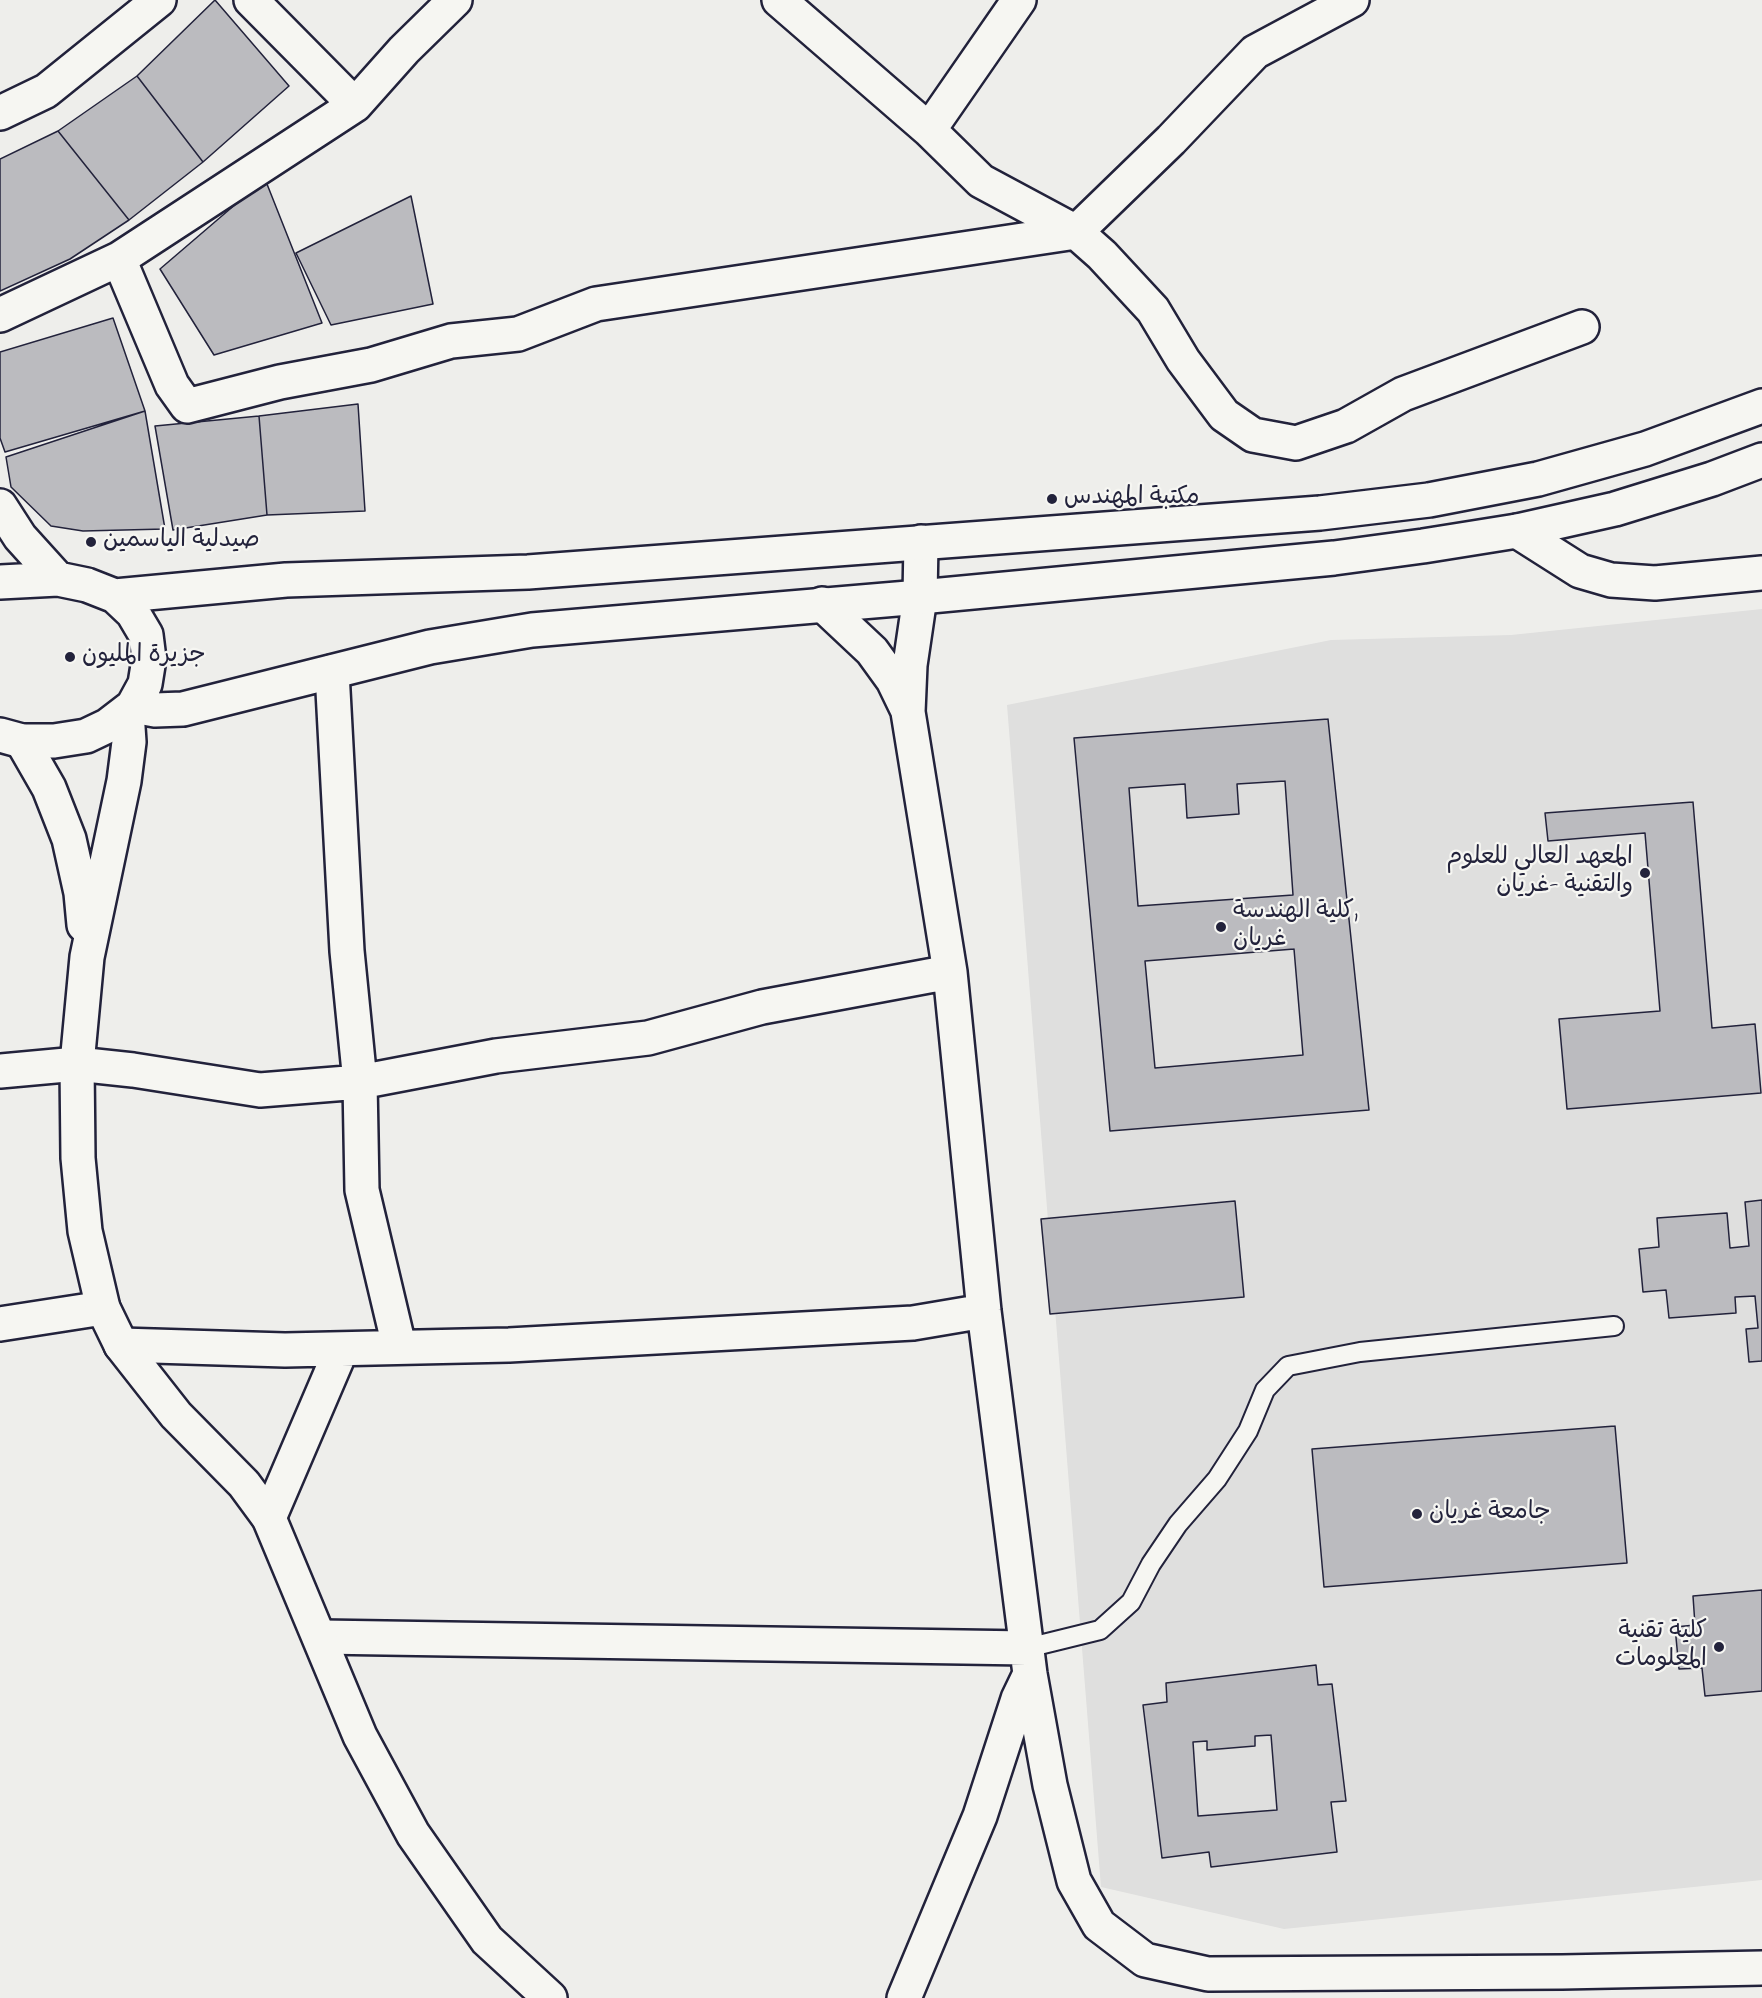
<!DOCTYPE html>
<meta charset="utf-8">
<style>
body{margin:0}
canvas{display:block;background:#eeeeeb}
</style>
<canvas width="1762" height="1998"></canvas>
<script>
const ctx = document.querySelector('canvas').getContext('2d');
ctx.lineJoin = 'round';
function fillPath(path, color) { ctx.fillStyle = color; ctx.fill(path, 'evenodd'); }
const shape = rows => new Path2D(rows.map(r => 'M' + r).join(''));
function trace(path, color, width, dash) { ctx.strokeStyle = color; ctx.lineWidth = width; ctx.lineCap = dash ? 'butt' : 'round'; ctx.setLineDash(dash || []); ctx.stroke(path); }
function write(font, color, halo, rows, align = 'center') {
  ctx.font = font + ' "Indie Flower","Playpen Sans Arabic",sans-serif'; ctx.lineWidth = 4.5; ctx.setLineDash([]); ctx.textBaseline = 'middle'; ctx.strokeStyle = halo; ctx.fillStyle = color; for (const [text, x, y, turn = 0] of rows) {
    ctx.save(); ctx.translate(x, y); ctx.rotate((+turn || 0) * Math.PI / 180); ctx.textAlign = isNaN(turn) ? turn : align; if (halo) ctx.strokeText(text, 0, 0); ctx.fillText(text, 0, 0); ctx.restore();
  }
}
fillPath(shape([
 [1762,609,1762,1880,1284,1929,1101,1887,1007,705,1331,640,1511,635]
]), '#dfdfde');
const building = shape([
 [215,0,289,86,203,162,137,76,215,0],
 [137,76,203,162,129,220,58,131,137,76],
 [58,131,129,220,70,259,0,291,0,159,58,131],
 [265,179,322,323,214,355,160,269,265,179],
 [411,196,433,304,331,325,296,253,411,196],
 [113,318,145,411,5,452,0,438,0,352,113,318],
 [358,404,365,511,267,515,259,416,358,404],
 [145,411,165,529,83,531,51,526,11,487,6,457,145,411],
 [259,416,267,515,173,530,155,426,259,416],
 [1328,719,1369,1110,1110,1131,1074,738,1328,719],
 [1285,781,1293,895,1138,906,1129,788,1185,784,1187,818,1239,814,1237,784,1285,781],
 [1294,949,1303,1055,1155,1068,1145,961,1294,949],
 [1693,802,1712,1028,1755,1024,1761,1093,1567,1109,1559,1019,1660,1011,1645,833,1548,841,1545,813,1693,802],
 [1762,1200,1762,1361,1749,1362,1746,1329,1758,1328,1755,1296,1735,1297,1736,1313,1669,1318,1666,1290,1643,1292,1639,1249,1659,1247,1657,1218,1727,1213,1730,1248,1749,1246,1745,1202,1762,1200],
 [1235,1201,1244,1297,1050,1314,1041,1219,1235,1201],
 [1615,1426,1627,1563,1324,1587,1312,1449,1615,1426],
 [1762,1590,1762,1691,1705,1696,1702,1668,1679,1669,1675,1627,1695,1625,1693,1596,1762,1590],
 [1316,1665,1318,1685,1332,1684,1346,1801,1331,1802,1337,1852,1211,1867,1209,1852,1162,1858,1143,1705,1167,1702,1166,1683,1316,1665],
 [1271,1735,1277,1810,1198,1816,1193,1742,1207,1741,1207,1750,1255,1746,1255,1736,1271,1735]
]);
fillPath(building, '#bbbbbf');
trace(building, '#22223b', 1.5);
const service = shape([
 [1027,1648,1100,1630,1131,1602,1151,1564,1178,1524,1217,1479,1248,1431,1265,1390,1288,1366,1360,1352,1614,1326]
]);
const minor = shape([
 [251,0,355,105],
 [779,0,929,130],
 [1019,0,929,130,981,181,1076,232],
 [1352,0,1255,52,1171,140,1076,232,1102,255,1153,310,1183,360,1224,415,1253,435,1296,443,1346,426,1403,394,1582,327],
 [0,113,46,91,159,0],
 [119,259,172,385,187,406,280,382,371,365,451,341,518,334,596,304,1076,232],
 [0,315,119,259,355,105,404,50,455,0],
 [1517,531,1580,571,1611,580,1655,583,1762,573],
 [921,542,920,597,910,665,908,712,950,972,984,1311,1030,1674,1050,1785,1074,1881,1099,1925,1145,1960,1208,1974,1562,1972,1762,1968],
 [822,604,872,651,893,680,908,711],
 [332,672,347,951,360,1082,362,1190,399,1346],
 [0,1071,77,1064,133,1070,260,1090,360,1082,496,1056,648,1038,762,1007,950,972],
 [0,1324,103,1308],
 [121,1345,285,1350,509,1345,913,1323,984,1311],
 [269,1518,341,1350],
 [321,1637,1027,1648],
 [904,1998,980,1816,1018,1699,1030,1674]
]);
const secondary = shape([
 [127,712,129,742,124,781,87,957,77,1064,78,1158,85,1231,103,1308,121,1345,176,1415,244,1484,269,1518,360,1736,413,1834,487,1940,550,1998],
 [22,741,49,788,69,839,81,893,84,925]
]);
const primary = shape([
 [0,506,20,537,58,579],
 [0,582,58,579,87,585,115,596,133,613,146,635,149,659,145,684,133,706,107,726,86,736,54,741,22,741,0,735],
 [115,596,286,580,528,572,1320,513,1429,500,1538,479,1645,449,1762,406],
 [133,706,155,710,183,709,430,647,532,630,920,597,1334,558,1423,546,1517,531,1615,509,1712,479,1762,460]
]);
trace(service, '#22223b', 22);
trace(minor, '#22223b', 38);
trace(secondary, '#22223b', 38);
trace(primary, '#22223b', 38);
trace(service, '#f6f6f2', 18);
trace(minor, '#f6f6f2', 33);
trace(secondary, '#f6f6f2', 33);
trace(primary, '#f6f6f2', 33);
for (const [x, y, r, color] of [
 [1052,499,6,"#22223b"],
 [91,542,6,"#22223b"],
 [70,657,6,"#22223b"],
 [1645,873,6,"#22223b"],
 [1221,927,6,"#22223b"],
 [1417,1514,6,"#22223b"],
 [1719,1647,6,"#22223b"]
]) { const dot = new Path2D(); dot.arc(x, y, r, 0, 2 * Math.PI); ctx.fillStyle = color; ctx.fill(dot); trace(dot, '#f6f6f2', 2); }
write('24px', '#22223b', '#f6f6f2', [
 ["مكتبة المهندس",1064,499],
 ["صيدلية الياسمين",103,542],
 ["جزيرة المليون",82,657],
 ["المعهد العالي للعلوم",1633,859,"right"],
 ["والتقنية -غريان",1633,887,"right"],
 ["كلية الهندسة,",1233,913],
 ["غريان",1233,941],
 ["جامعة غريان",1429,1514],
 ["كلية تقنية",1707,1633,"right"],
 ["المعلومات",1707,1661,"right"]
], 'left');
</script>
